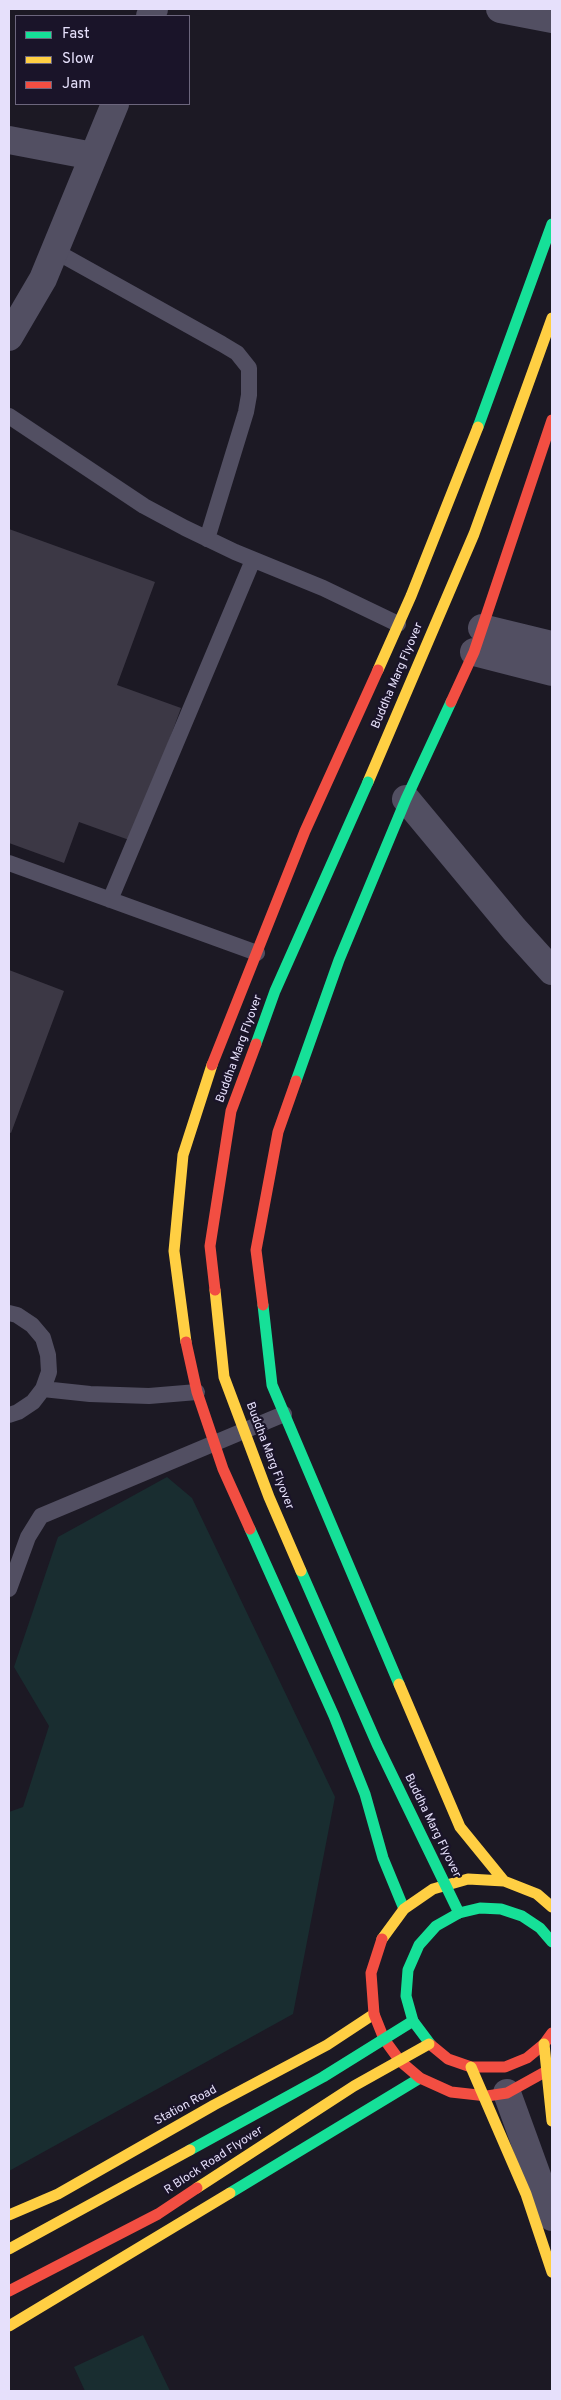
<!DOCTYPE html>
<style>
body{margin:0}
#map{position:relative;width:561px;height:2400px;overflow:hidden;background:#1c1924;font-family:Overpass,sans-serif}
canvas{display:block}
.frame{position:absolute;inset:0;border:10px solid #e6e0fb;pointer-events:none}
.legend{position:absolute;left:15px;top:15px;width:175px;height:90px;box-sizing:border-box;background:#1a1429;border:1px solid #6c667d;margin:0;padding:6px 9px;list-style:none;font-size:15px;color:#e6e0fb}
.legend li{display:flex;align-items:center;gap:10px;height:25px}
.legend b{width:25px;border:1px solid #6c667d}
</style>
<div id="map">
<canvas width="561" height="2400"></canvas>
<div class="frame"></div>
<ul class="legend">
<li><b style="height:6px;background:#16e098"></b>Fast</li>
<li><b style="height:6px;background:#ffcf43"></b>Slow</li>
<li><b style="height:6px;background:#f24e42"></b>Jam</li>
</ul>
</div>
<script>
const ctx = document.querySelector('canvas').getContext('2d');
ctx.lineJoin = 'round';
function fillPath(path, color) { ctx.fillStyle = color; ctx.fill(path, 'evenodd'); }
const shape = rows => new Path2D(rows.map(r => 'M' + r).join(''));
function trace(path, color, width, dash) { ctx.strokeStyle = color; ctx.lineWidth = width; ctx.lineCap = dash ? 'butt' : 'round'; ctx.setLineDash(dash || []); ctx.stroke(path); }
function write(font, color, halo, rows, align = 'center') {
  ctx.font = font + ' Overpass,sans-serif'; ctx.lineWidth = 4.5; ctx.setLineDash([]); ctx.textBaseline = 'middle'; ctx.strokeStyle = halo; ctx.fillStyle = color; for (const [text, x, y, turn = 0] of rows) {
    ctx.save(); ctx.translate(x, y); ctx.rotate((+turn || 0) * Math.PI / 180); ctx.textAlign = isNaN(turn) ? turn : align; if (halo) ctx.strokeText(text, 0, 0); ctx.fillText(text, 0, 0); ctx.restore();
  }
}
fillPath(shape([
 [167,1477,192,1498,335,1797,293,2014,9,2171,9,1812,23,1807,49,1726,14,1667,58,1537],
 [143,2335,170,2391,85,2391,74,2367]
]), '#192d30');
fillPath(shape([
 [9,529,155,582,117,685,181,708,132,841,79,822,64,863,9,843],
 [9,970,64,991,11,1133,9,1132]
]), '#3c3845');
trace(shape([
 [55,251,222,344,237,353,249,368,249,395,246,412,207,539],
 [9,416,144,506,185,528,235,552,323,588,398,624],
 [9,863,257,953],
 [110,900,253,560],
 [9,1313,17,1315,32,1325,43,1338,48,1355,49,1372,43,1389,33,1402,18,1412,9,1415],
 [43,1389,90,1394,149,1396,197,1392],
 [9,1589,28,1537,41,1516,284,1414]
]), '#524f62', 16);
trace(shape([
 [500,9,552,19],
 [150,16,154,9],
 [9,140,93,156],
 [9,337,43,279,115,104],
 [482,628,552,645],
 [474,652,552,672],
 [406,799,514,929,552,971],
 [507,2093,552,2217]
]), '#524f62', 28);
trace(shape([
 [478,427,552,224],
 [296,1081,339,960,406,799,451,702],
 [263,1305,272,1385,399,1684],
 [250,1529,334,1716,365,1794,383,1858,404,1909],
 [431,2045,413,2021,406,1996,408,1970,419,1945,436,1926,459,1913,480,1908,501,1909,522,1916,540,1928,552,1942],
 [230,2193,420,2078]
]), '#16e098', 11);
trace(shape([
 [378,670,411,596,478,427],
 [368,782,474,534,552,318],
 [186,1342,174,1251,183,1155,212,1065],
 [399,1684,460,1827,504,1881],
 [382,1939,404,1909,433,1889,468,1879,504,1881,537,1894,552,1907],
 [9,2215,58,2194,214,2105,327,2045,374,2014],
 [9,2326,230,2193]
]), '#ffcf43', 11);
trace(shape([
 [451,702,474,652,552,420],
 [212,1065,305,831,378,670],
 [263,1305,256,1250,278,1132,296,1081],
 [186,1342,197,1392,223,1469,250,1529],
 [382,1939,371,1973,374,2014,384,2039,400,2061,420,2078,451,2092,487,2096,507,2093,552,2068],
 [431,2045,448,2059,471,2067,505,2067,527,2058,544,2044,552,2033]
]), '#f24e42', 11);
trace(shape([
 [256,1044,275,991,368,782],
 [301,1571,377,1744,459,1913],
 [190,2150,323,2077,413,2021]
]), '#16e098', 11);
trace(shape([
 [215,1290,224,1377,269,1497,301,1571],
 [544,2044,552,2121],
 [471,2067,526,2194,552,2272],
 [197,2188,354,2086,429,2044],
 [9,2249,190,2150]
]), '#ffcf43', 11);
trace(shape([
 [215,1290,210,1246,231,1111,256,1044],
 [9,2291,158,2214,197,2188]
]), '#f24e42', 11);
write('12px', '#e6e0fb', '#1a1429', [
 ["Buddha Marg Flyover",398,676,-67],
 ["Buddha Marg Flyover",240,1049,-70],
 ["Buddha Marg Flyover",269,1456,69],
 ["Buddha Marg Flyover",432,1826,64],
 ["Station Road",186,2106,-29],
 ["R Block Road Flyover",214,2161,-33]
]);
</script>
